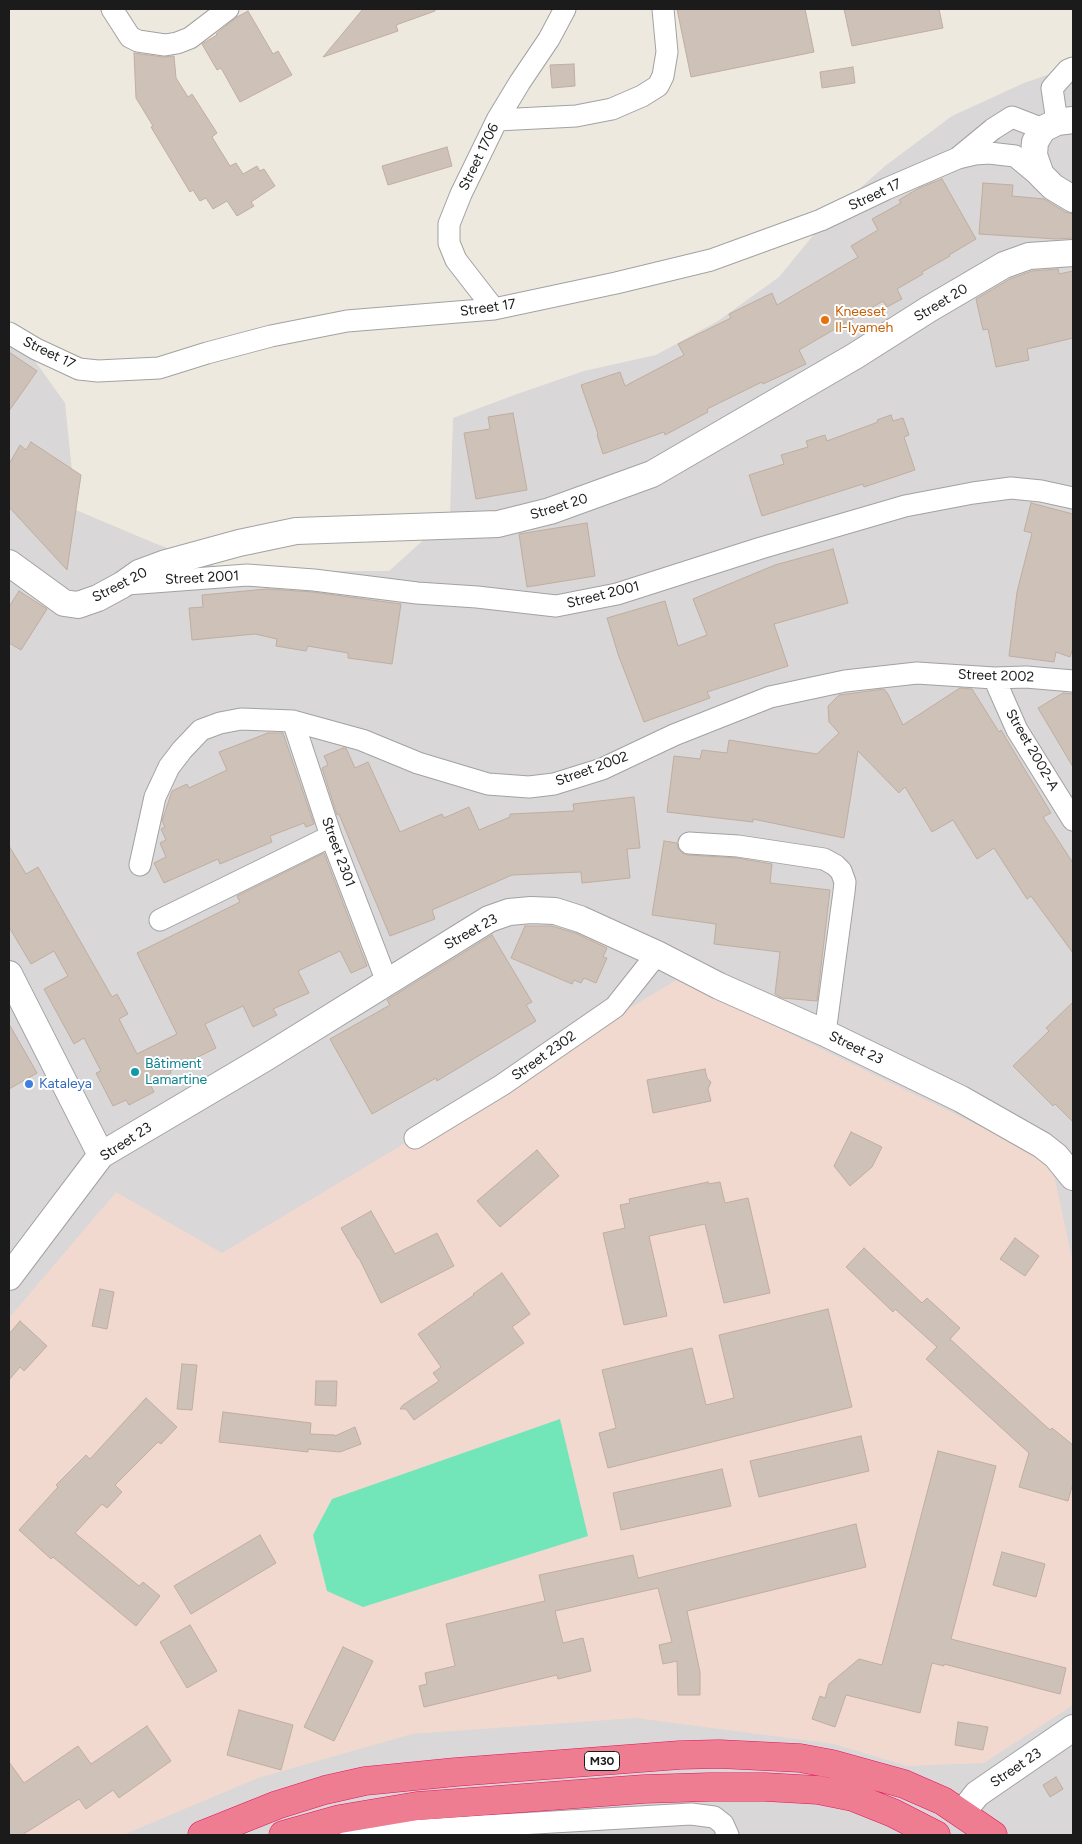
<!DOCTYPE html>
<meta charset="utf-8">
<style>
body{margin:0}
#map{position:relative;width:1082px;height:1844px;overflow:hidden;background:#eee9df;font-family:Figtree,sans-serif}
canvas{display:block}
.frame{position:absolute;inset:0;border:10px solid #1b1b1b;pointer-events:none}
</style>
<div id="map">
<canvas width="1082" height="1844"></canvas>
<div class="frame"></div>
</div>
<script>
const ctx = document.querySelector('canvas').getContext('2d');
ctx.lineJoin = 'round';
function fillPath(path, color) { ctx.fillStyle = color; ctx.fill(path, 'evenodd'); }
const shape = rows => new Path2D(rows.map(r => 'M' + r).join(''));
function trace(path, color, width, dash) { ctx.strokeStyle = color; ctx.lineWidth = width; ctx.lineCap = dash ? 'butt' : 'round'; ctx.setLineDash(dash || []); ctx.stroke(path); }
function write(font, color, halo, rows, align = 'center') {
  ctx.font = font + ' Figtree,sans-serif'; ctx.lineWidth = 4; ctx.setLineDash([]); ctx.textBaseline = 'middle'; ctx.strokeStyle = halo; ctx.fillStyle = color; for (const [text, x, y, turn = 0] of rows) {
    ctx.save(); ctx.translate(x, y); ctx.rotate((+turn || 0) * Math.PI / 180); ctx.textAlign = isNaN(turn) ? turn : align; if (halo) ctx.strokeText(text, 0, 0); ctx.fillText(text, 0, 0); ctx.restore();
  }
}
fillPath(shape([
 [1073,66,1073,1835,9,1835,9,337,22,343,65,403,76,510,154,543,244,577,316,571,389,571,450,516,453,418,517,394,584,371,656,355,718,321,779,277,829,216,885,166,952,116,1024,83]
]), '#d9d7d7');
fillPath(shape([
 [678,979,1051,1161,1073,1263,1073,1705,984,1763,907,1766,834,1744,636,1718,412,1734,258,1778,123,1835,9,1835,9,1318,116,1192,222,1253]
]), '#f2d9cf');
fillPath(shape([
 [560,1419,588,1536,363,1607,327,1591,313,1535,332,1499]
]), '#73e6b9');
const building = shape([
 [363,9,435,9,435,11,396,25,398,31,323,57,363,9],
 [677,9,805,9,814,52,691,77,677,9],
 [844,9,939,9,943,28,852,46,844,9],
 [248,11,273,54,278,51,292,75,240,102,221,68,217,70,202,44,217,35,216,34,237,17,248,11],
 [134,53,163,57,174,56,176,78,188,97,192,94,217,133,212,137,230,166,236,163,243,174,257,166,260,171,264,169,275,186,251,202,254,206,237,216,227,201,213,209,206,198,200,201,193,190,190,192,151,127,153,126,136,98,134,53],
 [574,64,575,86,552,88,550,65,574,64],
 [853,67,855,83,822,88,820,72,853,67],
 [447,147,452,166,388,185,382,166,447,147],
 [942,179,976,239,949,255,950,256,922,272,923,274,897,289,902,299,887,307,883,301,799,350,806,364,763,384,762,382,707,409,708,412,665,435,664,432,603,454,597,435,598,434,581,385,620,372,625,386,684,355,678,344,731,318,729,314,772,293,777,305,858,257,851,246,878,230,872,219,901,203,899,200,919,188,942,179],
 [983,183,1013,185,1012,196,1044,199,1065,212,1073,214,1073,238,1056,239,979,234,983,183],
 [1058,269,1059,274,1073,271,1073,338,1027,349,1029,360,996,367,988,329,983,330,976,299,1010,279,1032,271,1058,269],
 [9,352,37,371,9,411,9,352],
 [513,413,527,490,476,499,464,433,490,429,488,417,513,413],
 [891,415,893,421,903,418,909,435,904,437,915,470,864,487,863,484,762,516,749,475,784,464,781,455,808,447,806,441,825,435,827,441,878,422,877,420,891,415],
 [31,442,81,475,67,570,9,507,9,464,20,445,26,450,31,442],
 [1031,503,1073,514,1073,648,1070,657,1056,652,1054,662,1009,656,1017,592,1032,533,1024,531,1031,503],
 [587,523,595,576,527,587,519,534,587,523],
 [833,549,848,603,774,624,788,666,707,692,710,698,644,722,618,654,607,618,665,601,678,646,707,635,693,599,775,565,833,549],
 [267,589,313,592,401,604,392,664,348,658,348,653,308,646,306,651,276,646,277,639,255,634,192,640,189,608,203,607,202,595,267,589],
 [19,591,47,609,21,650,9,643,9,607,19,591],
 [960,688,972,689,999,732,1001,730,1051,813,1043,817,1073,863,1073,953,1031,896,1027,899,994,848,977,859,953,820,932,832,905,787,899,793,858,751,844,838,753,819,753,822,667,812,674,756,700,759,702,750,727,753,729,740,817,754,839,733,829,722,828,706,839,695,884,689,888,694,903,725,960,688],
 [1063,693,1073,694,1073,767,1038,708,1063,693],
 [268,733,283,733,314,824,306,827,304,823,270,836,272,842,220,864,218,859,164,883,154,863,166,857,160,843,166,840,161,829,165,827,162,821,172,791,187,784,189,788,227,770,219,752,268,733],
 [343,748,346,748,355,768,368,762,400,832,442,814,444,818,469,807,479,830,510,817,510,814,574,811,573,804,634,797,640,848,627,849,630,878,582,883,581,872,512,875,432,910,435,919,390,936,346,831,339,814,337,815,322,768,328,765,324,756,343,748],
 [664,841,677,843,678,848,682,853,688,855,737,858,772,864,770,883,830,890,817,1001,782,998,775,994,780,952,714,944,716,924,652,915,664,841],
 [9,846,26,874,38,867,112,997,117,994,128,1014,119,1019,137,1054,177,1034,137,953,240,902,237,896,324,853,367,966,351,973,340,951,298,971,309,993,273,1009,277,1015,253,1027,243,1006,205,1024,216,1048,170,1071,171,1073,150,1084,154,1092,129,1105,126,1100,113,1106,96,1073,101,1071,84,1038,74,1044,44,989,68,976,54,951,31,964,9,927,9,846],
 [525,926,552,926,575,933,607,948,603,957,607,958,596,983,584,978,581,983,574,980,572,984,511,958,525,926],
 [492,935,532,1002,526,1005,536,1021,437,1081,436,1078,372,1114,330,1039,390,1005,387,1000,492,935],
 [1073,1002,1073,1122,1055,1104,1053,1106,1013,1066,1049,1031,1046,1028,1073,1002],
 [9,1024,37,1073,9,1089,9,1024],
 [705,1069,707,1078,711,1082,708,1089,711,1101,653,1113,647,1080,705,1069],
 [851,1132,882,1147,872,1167,850,1186,834,1166,851,1132],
 [537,1150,559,1176,500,1227,477,1201,537,1150],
 [708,1182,708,1184,720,1182,725,1203,748,1198,770,1293,724,1303,705,1224,649,1236,667,1316,624,1325,603,1233,625,1228,620,1205,630,1203,629,1199,708,1182],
 [371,1211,395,1254,437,1233,454,1266,381,1303,359,1258,358,1258,341,1228,371,1211],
 [1015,1238,1039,1256,1025,1276,1000,1259,1015,1238],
 [864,1248,922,1303,927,1298,960,1328,950,1339,1050,1430,1052,1428,1073,1445,1073,1483,1068,1501,1019,1487,1029,1453,926,1359,937,1347,895,1309,893,1312,846,1267,864,1248],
 [502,1273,530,1314,512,1327,524,1343,414,1420,406,1409,400,1409,403,1405,439,1381,433,1373,441,1367,418,1334,474,1295,473,1294,502,1273],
 [100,1289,114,1292,107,1329,92,1326,100,1289],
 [828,1309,852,1407,608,1468,599,1433,616,1428,602,1370,692,1348,706,1405,734,1398,719,1335,828,1309],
 [20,1321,47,1346,24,1371,20,1367,9,1380,9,1334,20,1321],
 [182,1364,197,1365,192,1410,177,1409,182,1364],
 [316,1381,337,1381,336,1406,315,1405,316,1381],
 [146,1398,177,1427,161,1444,158,1442,115,1485,122,1492,107,1508,102,1504,75,1533,139,1586,143,1582,160,1596,136,1626,53,1557,51,1559,19,1530,58,1487,56,1485,86,1455,90,1459,146,1398],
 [223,1412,311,1423,310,1434,335,1435,335,1436,355,1427,361,1444,340,1452,308,1449,308,1452,219,1442,223,1412],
 [861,1436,869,1471,759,1497,750,1461,861,1436],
 [938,1451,996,1466,951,1639,1066,1668,1060,1694,944,1664,944,1666,932,1663,920,1713,846,1695,835,1727,812,1719,820,1696,825,1698,829,1684,859,1659,882,1665,938,1451],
 [722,1469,731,1506,621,1530,613,1493,722,1469],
 [856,1524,866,1567,687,1611,700,1672,700,1695,678,1695,677,1661,663,1664,659,1645,672,1642,658,1588,555,1611,563,1643,583,1638,591,1671,558,1679,557,1675,424,1707,419,1686,427,1684,425,1673,455,1666,446,1624,545,1601,539,1575,633,1555,638,1578,856,1524],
 [260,1535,276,1563,191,1614,174,1586,260,1535],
 [1002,1552,1045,1564,1036,1597,993,1585,1002,1552],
 [190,1625,217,1671,187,1688,160,1642,190,1625],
 [343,1647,373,1661,334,1741,304,1727,343,1647],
 [239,1710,293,1725,281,1770,227,1755,239,1710],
 [958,1722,988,1727,983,1750,955,1745,958,1722],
 [147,1726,171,1761,119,1798,113,1790,86,1809,79,1799,22,1835,9,1835,9,1762,24,1783,78,1746,91,1764,147,1726],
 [1056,1777,1063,1789,1050,1797,1043,1785,1056,1777]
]);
fillPath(building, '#cec1b8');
trace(building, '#c0aea0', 1);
const minor = shape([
 [112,9,130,37,138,41,165,45,177,43,190,38,228,9],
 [497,120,576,116,612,109,642,96,658,86,663,76,667,52,663,9],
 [1057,122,1052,88,1068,70,1073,68],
 [959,157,993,129,1012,117,1043,129],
 [494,309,456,260,449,243,449,224,461,194,497,120,520,82,549,39,565,9],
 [9,333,36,349,79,369,98,371,159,368,207,353,271,336,347,321,494,309,616,283,711,260,821,220,886,189,958,158,975,154,989,153,1015,156,1045,181],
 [127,584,247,575,314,580,417,593,477,597,556,606,617,594,761,548,905,506,973,493,1011,488,1041,491,1073,498],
 [994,678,1017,730,1073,820],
 [293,721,331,836,387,982],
 [689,843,738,846,824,859,835,865,841,871,845,882,844,892,825,1033],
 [140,865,155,797,169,767,182,750,201,730,220,723,241,719,293,721,362,740,418,763,488,784,529,787,554,784,602,769,674,735,770,697,845,681,917,673,994,678,1026,677,1073,681],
 [160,920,331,836],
 [415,1138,502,1085,615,1007,657,954],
 [350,1835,484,1826,691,1814,714,1817,723,1824,728,1835]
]);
const tertiary = shape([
 [1073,120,1057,122,1043,129,1035,142,1034,155,1041,175,1053,187,1073,199],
 [9,563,64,603,78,605,98,598,122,585,139,573,166,563,239,543,296,531,498,524,550,511,652,474,855,356,929,309,1004,265,1029,256,1073,253],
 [9,974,101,1155],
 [9,1277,101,1155,265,1058,489,919,509,912,531,910,555,911,580,919,657,954,719,986,825,1033,961,1099,1042,1145,1056,1156,1073,1177],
 [962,1813,977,1794,1073,1728]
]);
const motorway = shape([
 [202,1835,277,1805,325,1790,365,1781,456,1772,680,1755,719,1754,800,1758,832,1764,904,1784,943,1801,993,1835],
 [283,1835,340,1819,417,1806,644,1789,709,1787,765,1787,818,1790,853,1797,893,1813,936,1835]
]);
trace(minor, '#a2a2a2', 23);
trace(tertiary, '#a2a2a2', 28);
trace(motorway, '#e5135b', 29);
trace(minor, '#fff', 21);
trace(tertiary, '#fff', 26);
trace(motorway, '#ee7d92', 28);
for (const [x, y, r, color] of [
 [825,320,5,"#e8710a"],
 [135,1072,5,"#0f9aa8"],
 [29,1084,5,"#3f7fe0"]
]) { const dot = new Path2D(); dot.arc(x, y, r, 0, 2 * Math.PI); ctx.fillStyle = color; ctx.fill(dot); trace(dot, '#fff', 2); }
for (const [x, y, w] of [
 [602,1761,35]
]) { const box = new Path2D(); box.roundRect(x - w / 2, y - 9.5, w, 19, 4); ctx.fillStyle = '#fff'; ctx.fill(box); trace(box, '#1b1b1b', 1); }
write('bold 12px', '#1b1b1b', null, [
 ["M30",602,1761]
]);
write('14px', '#1b1b1b', '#fff', [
 ["Street 1706",479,157,-64],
 ["Street 17",875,195,-25],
 ["Street 20",941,303,-31],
 ["Street 17",488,308,-8],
 ["Street 17",49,353,26],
 ["Street 20",559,507,-17],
 ["Street 2001",202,578,-3],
 ["Street 20",120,585,-27],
 ["Street 2001",603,595,-14],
 ["Street 2002",996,676,2],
 ["Street 2002-A",1032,750,60],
 ["Street 2002",592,769,-20],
 ["Street 2301",338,852,70],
 ["Street 23",471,932,-29],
 ["Street 23",856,1048,26],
 ["Street 2302",544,1056,-35],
 ["Street 23",126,1142,-33],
 ["Street 23",1016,1768,-34]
]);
write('14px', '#c56008', '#fff', [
 ["Kneeset",835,312],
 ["Il-Iyameh",835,328]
], 'left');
write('14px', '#0d838f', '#fff', [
 ["Bâtiment",145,1064],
 ["Lamartine",145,1080]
], 'left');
write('14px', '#366cbe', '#fff', [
 ["Kataleya",39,1084]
], 'left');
</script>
